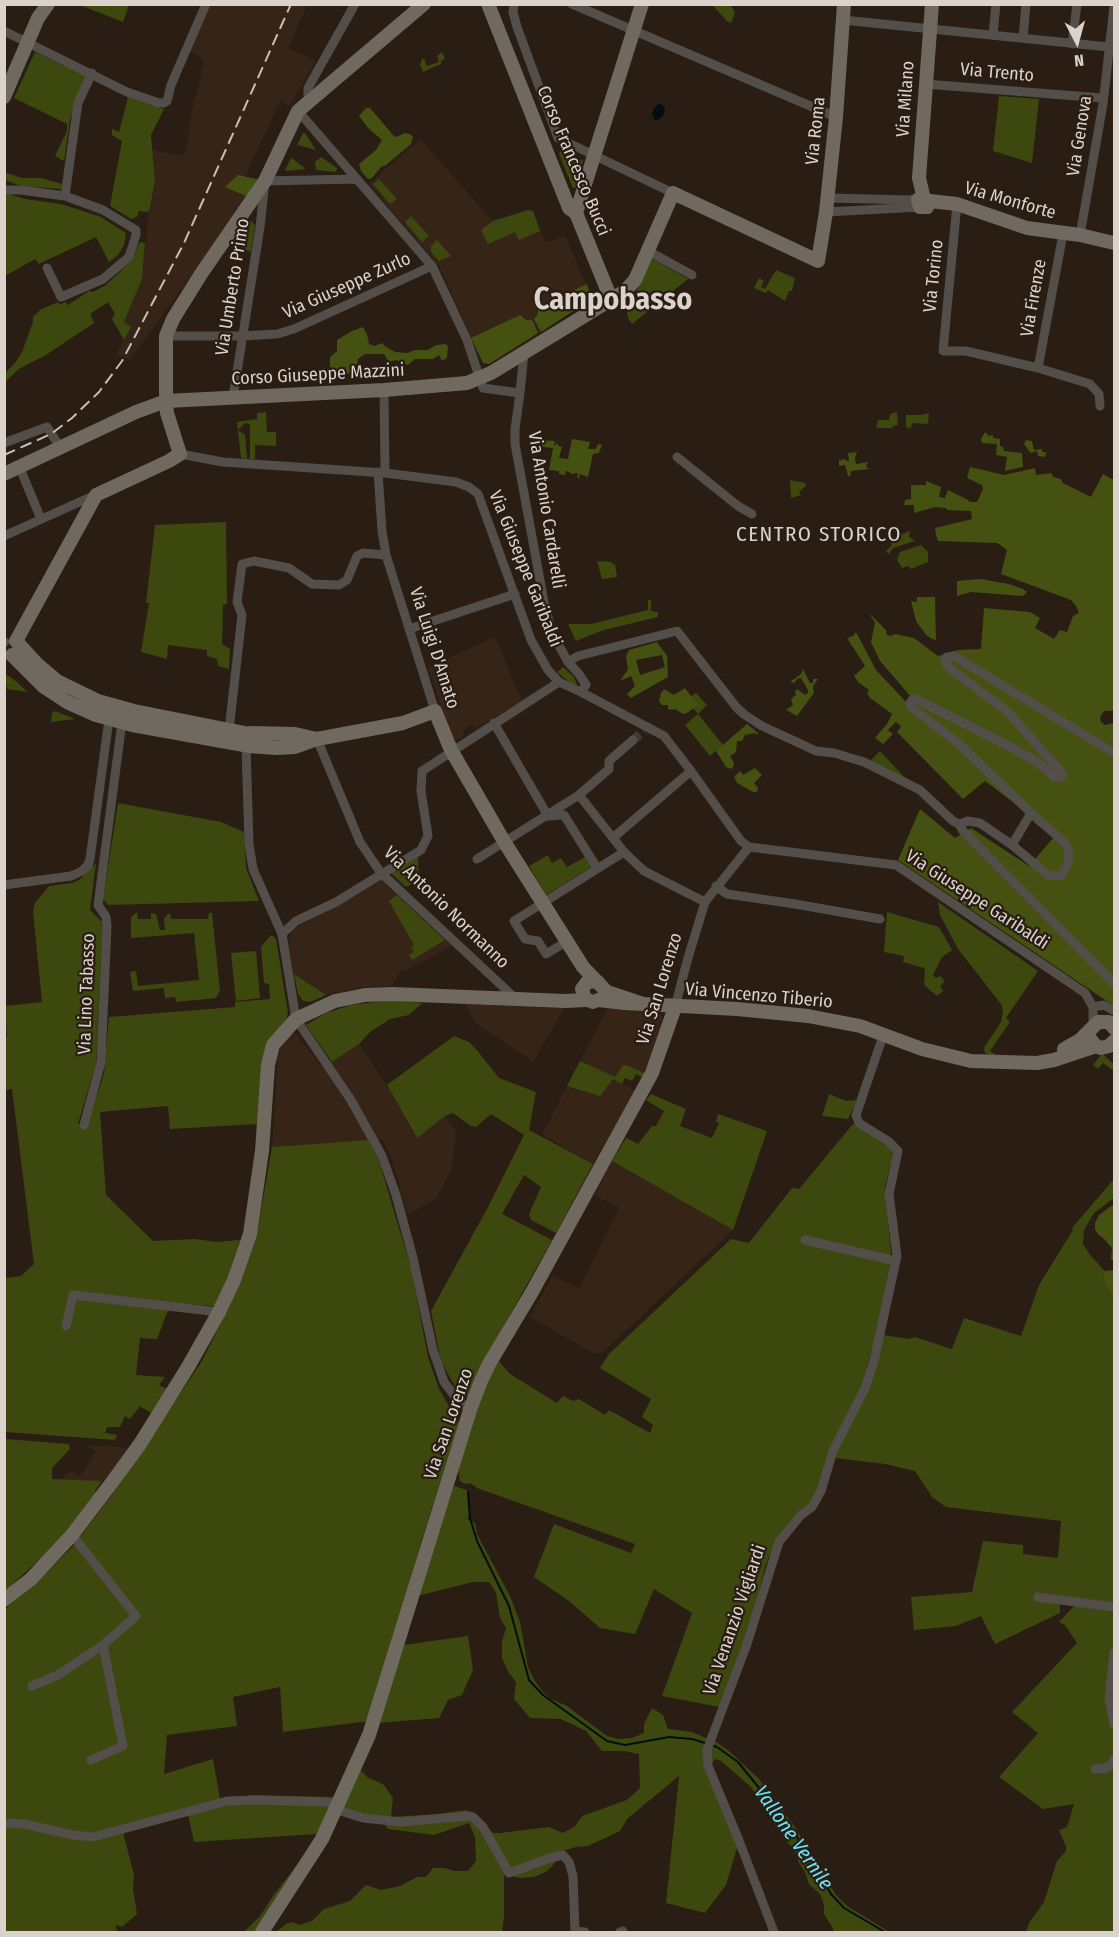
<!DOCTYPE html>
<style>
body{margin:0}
#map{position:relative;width:1119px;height:1937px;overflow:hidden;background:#291d14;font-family:"Fira Sans Condensed",sans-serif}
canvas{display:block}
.frame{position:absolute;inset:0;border:6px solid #dad2cb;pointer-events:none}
.north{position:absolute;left:1047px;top:12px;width:60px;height:60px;-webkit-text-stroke:4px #291d14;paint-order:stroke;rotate:174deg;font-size:16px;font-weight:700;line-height:24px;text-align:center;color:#dad2cb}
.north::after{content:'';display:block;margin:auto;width:21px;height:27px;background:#dad2cb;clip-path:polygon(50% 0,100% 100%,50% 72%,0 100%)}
</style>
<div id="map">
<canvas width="1119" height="1937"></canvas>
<div class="frame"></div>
<div class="north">N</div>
</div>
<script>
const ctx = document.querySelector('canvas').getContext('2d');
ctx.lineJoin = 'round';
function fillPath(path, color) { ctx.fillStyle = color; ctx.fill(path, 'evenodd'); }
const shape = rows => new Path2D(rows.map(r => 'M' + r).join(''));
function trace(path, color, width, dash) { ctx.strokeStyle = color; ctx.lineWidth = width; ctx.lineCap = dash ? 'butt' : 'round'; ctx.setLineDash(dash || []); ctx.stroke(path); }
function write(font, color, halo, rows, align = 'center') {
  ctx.font = font + ' "Fira Sans Condensed",sans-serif'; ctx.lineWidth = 4.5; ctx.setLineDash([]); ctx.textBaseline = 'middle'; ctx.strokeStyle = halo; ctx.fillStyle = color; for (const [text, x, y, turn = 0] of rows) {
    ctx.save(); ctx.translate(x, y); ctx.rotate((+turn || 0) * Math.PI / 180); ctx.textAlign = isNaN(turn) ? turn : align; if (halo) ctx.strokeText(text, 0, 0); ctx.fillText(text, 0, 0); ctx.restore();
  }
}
fillPath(shape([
 [209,5,307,5,288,48,316,61,289,107,281,99,238,192,248,197,130,360,116,354,131,327,124,323,142,279,149,212,155,181,152,150,182,156,187,148,192,110,204,64,202,58,188,52],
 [420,139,493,221,528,210,533,211,546,243,565,235,590,293,590,300,587,303,489,364,484,364,482,361,439,266,369,184],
 [495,637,522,701,477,728,472,725,463,730,464,735,458,739,454,739,450,734,428,667],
 [378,880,381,880,452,946,406,970,401,970,392,986,364,987,326,995,294,974,290,954,289,937,295,928],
 [465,1004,553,1008,565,1007,533,1062,475,1023],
 [607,1008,659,1012,664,1019,644,1073,629,1066,614,1079,635,1090,593,1164,542,1135],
 [295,1033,323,1068,359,1044,387,1085,416,1138,445,1116,456,1131,452,1169,436,1199,408,1214,390,1154,382,1139,272,1147,278,1054,287,1040],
 [612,1161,733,1230,602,1353,593,1353,530,1317,553,1275,579,1288,619,1207,594,1195],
 [86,1445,125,1447,127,1449,107,1478,102,1481,61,1480,69,1470,80,1476,96,1452]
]), '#362517');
fillPath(shape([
 [80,5,129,4,129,5,123,22],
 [712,5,731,5,735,13,731,23,727,21],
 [35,52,88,77,74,105,70,120,64,161,55,156,67,131,67,124,14,98],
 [442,52,445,59,441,61,441,64,423,72,420,65,422,58,426,61,425,63,427,66,439,62,437,56],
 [999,96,1039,99,1032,163,993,151],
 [128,97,164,109,151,135,155,181,149,212,139,211,137,217,131,219,110,206,122,141,112,135,112,129,119,132],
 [303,133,305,133,316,150,297,145],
 [561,150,583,161,576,188,573,188,559,154],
 [321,157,337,168,337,170,335,172,316,170,315,162],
 [291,158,293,159,306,169,286,171,285,170],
 [4,172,22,178,41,178,62,184,61,189,21,186,5,180],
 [379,179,397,199,390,204,373,184],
 [5,193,25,199,61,204,101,217,126,233,124,245,118,255,109,262,96,237,39,264,35,259,5,276],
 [528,210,533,211,540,231,519,240,515,232,488,244,481,230,493,221],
 [411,216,429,236,422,242,405,222],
 [247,221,251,221,255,225,251,252,231,243],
 [437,240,451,256,439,261,431,252,431,246],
 [142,242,145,243,142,279,124,322,131,327,124,340,112,319,115,314,108,302,90,314,94,323,46,355,19,369,5,382,5,373,15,363,22,352,33,322,33,317,40,310,58,302,59,305,65,302,68,305,89,291,93,292,106,285,133,259,139,243],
 [651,258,688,279,632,324,628,318,627,313],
 [776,270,795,278,792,291,789,291,785,301,768,290,766,293,754,288,759,278,764,281,761,287,765,289],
 [266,412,267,432,276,432,276,446,255,445,255,459,250,459,250,424,245,423,238,430,245,435,247,459,241,458,237,422,257,419,257,413],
 [897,412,898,425,893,426,893,428,876,428,878,420,889,420,890,414],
 [929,413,928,424,912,423,911,428,906,427,906,415,921,415],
 [790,480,805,483,806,486,799,492,801,495,791,498],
 [226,522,227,604,223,605,222,644,230,649,229,669,218,666,217,659,207,656,207,650,168,645,167,659,141,652,149,603,146,603,155,525],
 [910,531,909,537,915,541,893,548,889,554,886,551,892,545,889,539],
 [921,545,928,552,928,562,911,569,908,566,902,568,897,560,900,552],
 [597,561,612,562,612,564,615,564,617,577,602,579],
 [651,599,651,611,658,612,658,617,604,630,576,641,568,624,591,624,648,610,648,600],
 [563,667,574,677,577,685,573,685,557,672],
 [5,674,12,678,28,692,7,689],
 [696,693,707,705,698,714,723,745,710,756,685,725,698,714,693,708,697,705,691,696],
 [55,711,75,719,51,722,52,713],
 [880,751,908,781,870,761],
 [118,803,221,822,244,832,246,868,259,901,108,905,103,899],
 [548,855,552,863,561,858,567,867,585,857,591,867,546,895,529,866],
 [418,857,419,881,406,887,391,873],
 [96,863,90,910,103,923,96,1063,78,1124,87,1127,104,1074,109,1017,235,1007,235,1002,270,999,269,984,264,983,261,947,271,935,276,939,288,1013,287,1018,271,1038,258,1124,170,1129,168,1106,100,1112,106,1195,153,1241,195,1239,216,1242,240,1240,229,1274,215,1306,187,1304,170,1310,167,1313,157,1339,140,1338,136,1375,165,1377,159,1385,168,1389,151,1413,140,1406,130,1419,125,1416,120,1427,107,1427,105,1433,117,1435,115,1440,5,1432,5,1278,21,1276,34,1264,12,1089,5,1090,4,1038,7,1037,5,1006,42,1002,33,911,35,903,49,886,72,883,79,880],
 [397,895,445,940,412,960,409,955,414,952,411,947,414,945,389,901],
 [938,902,1038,971,1006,1018,1010,1022,990,1051,995,1054,993,1056,985,1053,984,1048,1001,1022,1003,1011,1001,1004,958,949,940,915],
 [137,912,138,919,151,919,151,913,156,914,160,930,165,930,164,919,168,914,170,914,171,919,208,919,209,913,212,913,220,991,216,998,176,1002,175,997,165,998,164,988,133,991,130,972,136,971,138,986,199,980,194,933,131,938,131,917],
 [887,912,939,927,952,950,942,957,933,975,936,978,940,976,945,981,940,986,943,991,937,996,924,985,925,972,924,968,903,962,904,956,884,952],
 [256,951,260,998,236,1001,231,953],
 [294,974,326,995,310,1002,303,1001,298,994],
 [392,1000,422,1003,409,1015,390,1019,370,1032,359,1044,332,1062,306,1025,326,1013,351,1005],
 [454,1036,469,1042,476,1049,499,1078,536,1092,529,1130,593,1164,556,1233,531,1220,529,1214,541,1187,524,1175,502,1214,552,1240,480,1368,468,1397,459,1394,441,1361,431,1311,488,1207,524,1135,491,1114,476,1127,471,1126,453,1113,445,1116,417,1138,387,1085],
 [1102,1054,1114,1064,1114,1067,1112,1070,1103,1063,1098,1069,1093,1065],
 [580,1061,615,1077,623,1065,629,1066,644,1073,642,1077,636,1074,632,1081,625,1078,622,1084,613,1079,600,1096,567,1086],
 [651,1094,686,1109,680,1126,712,1138,719,1123,716,1122,718,1114,767,1131,733,1230,612,1161,626,1138,638,1144,652,1126,656,1126,664,1111,646,1100],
 [829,1094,846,1101,857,1100,848,1119,822,1116],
 [853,1124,889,1146,893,1154,885,1187,892,1265,877,1335,858,1396,819,1490,811,1502,789,1522,773,1548,765,1567,750,1626,719,1707,662,1696,692,1613,654,1589,635,1634,600,1628,569,1601,534,1577,554,1524,631,1553,635,1544,477,1488,470,1483,465,1484,460,1481,457,1463,497,1359,510,1374,557,1403,563,1396,573,1401,579,1399,605,1415,609,1410,650,1433,653,1425,642,1417,651,1399,600,1368,609,1354,731,1239,749,1243,792,1188,799,1189],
 [368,1140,379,1161,411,1268,428,1357,439,1389,459,1423,422,1539,369,1721,283,1732,280,1687,233,1697,237,1726,167,1735,164,1774,213,1759,220,1799,253,1795,335,1797,317,1834,194,1842,188,1814,123,1832,134,1875,133,1889,137,1914,122,1927,116,1925,117,1932,5,1932,5,1609,33,1586,74,1545,112,1495,202,1361,229,1307,257,1233,272,1147],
 [1114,1179,1114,1198,1094,1213,1084,1230,1083,1244,1090,1255,1105,1271,1103,1278,1114,1299,1114,1932,1026,1932,1029,1923,1044,1902,1057,1861,1066,1851,1066,1847,1059,1830,1067,1827,1074,1804,1043,1809,999,1777,1038,1733,1012,1712,1077,1643,1065,1625,1059,1622,1074,1606,1060,1603,1060,1613,995,1644,981,1616,956,1626,914,1630,911,1597,972,1592,983,1541,1023,1545,1023,1554,1058,1558,1061,1521,946,1507,932,1497,915,1471,885,1464,835,1458,883,1335,909,1339,915,1337,952,1349,964,1318,1021,1336,1039,1285,1073,1230,1072,1228],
 [5,1439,69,1444,70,1449,52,1468,52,1479,102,1481,95,1491,96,1493,60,1541,5,1591],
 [454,1486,467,1490,469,1516,467,1519,475,1523,477,1534,510,1596,520,1622,528,1667,535,1681,544,1693,551,1699,567,1706,607,1736,618,1739,632,1738,644,1733,644,1724,652,1708,663,1715,668,1729,692,1732,718,1743,729,1751,758,1778,793,1824,836,1895,847,1906,888,1931,895,1932,835,1932,824,1914,824,1905,820,1894,809,1884,805,1872,799,1863,795,1851,783,1837,751,1787,721,1761,715,1759,710,1766,738,1845,726,1885,705,1913,666,1903,679,1776,628,1818,620,1831,588,1846,576,1847,562,1851,554,1864,546,1872,534,1877,520,1878,504,1875,504,1916,502,1932,276,1932,286,1924,293,1922,299,1925,312,1921,324,1909,350,1901,366,1885,381,1890,400,1886,417,1877,426,1877,433,1868,444,1868,455,1871,468,1871,476,1861,475,1837,469,1823,434,1835,388,1829,380,1818,341,1808,359,1768,367,1777,384,1785,393,1798,391,1817,438,1814,466,1810,476,1815,493,1833,500,1833,549,1827,563,1833,575,1826,582,1816,627,1800,640,1788,639,1754,623,1751,602,1751,586,1731,561,1719,530,1718,514,1699,516,1682,509,1673,502,1658,502,1642,506,1628,500,1618,496,1593,489,1582,473,1582,417,1596],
 [468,1636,473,1670,462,1695,448,1700,439,1718,378,1723,403,1645],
 [297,1865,268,1932,244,1932,260,1916,275,1893]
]), '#3d480f');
fillPath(shape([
 [366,108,370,108,394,136,397,137,404,133,410,134,413,137,411,144,386,165,381,167,372,178,368,179,361,171,359,164,376,150,382,140,368,128,359,116],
 [238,175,261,180,248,197,225,187],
 [587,284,590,293,590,300,541,332,534,319,538,314,538,307],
 [520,315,526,320,532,320,538,333,489,364,483,363,471,338],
 [363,327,367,334,369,344,375,346,382,343,385,346,395,352,407,353,415,350,428,350,436,345,445,344,448,346,447,358,442,361,439,355,433,359,415,359,408,365,396,360,389,362,384,354,365,354,358,359,356,372,347,374,345,367,330,373,330,357,337,351,337,340,352,331],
 [985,432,989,436,993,435,993,438,1000,439,1000,446,1003,447,1004,451,1022,453,1023,467,1005,471,1007,457,996,455,997,444,982,443,981,439],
 [572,439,590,442,588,449,596,449,598,444,602,445,599,453,593,454,588,477,580,474,579,478,577,478,578,473,570,474,570,472,566,471,565,475,559,474,559,471,549,470,553,448,535,446,537,440,555,441,554,446,558,443,558,446,562,447,559,458,568,459],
 [1026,440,1032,441,1034,450,1042,449,1042,452,1046,452,1045,457,1038,456,1037,451,1031,453,1029,451,1024,444],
 [857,452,855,458,856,464,868,462,866,467,870,469,851,471,850,476,848,476,845,465,839,466,839,460,846,459,846,461,849,461,848,453],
 [970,467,1004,475,1035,468,1036,475,1051,473,1053,477,1061,479,1063,483,1091,497,1103,474,1114,480,1114,708,1112,711,1104,711,1100,717,1101,722,1105,725,1114,723,1114,1006,898,860,920,809,955,838,971,828,1029,866,1054,837,1036,824,1018,806,985,781,963,799,897,732,901,726,896,722,888,730,893,734,883,744,875,738,887,724,892,714,870,698,867,693,869,690,858,682,854,676,865,666,847,638,853,636,856,632,876,670,908,704,911,697,880,661,871,642,875,622,870,615,871,615,886,630,887,635,891,636,895,634,914,638,938,656,958,650,981,649,984,608,1030,612,1040,618,1035,628,1054,639,1060,630,1067,632,1073,616,1079,613,1076,606,1071,600,1001,574,1007,550,997,543,938,541,936,535,935,528,972,519,971,511,947,510,946,508,935,507,914,513,914,505,904,505,905,500,911,499,911,485,926,485,926,481,941,487,939,497,945,498,948,490,968,500,970,502,977,502,983,489,982,485,967,478],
 [980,579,1009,584,1023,589,1027,592,1023,596,971,592,957,596,957,581],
 [917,597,935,597,936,640,932,639,926,635,916,621,911,601,917,602],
 [657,642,667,656,668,677,631,698,627,694,635,686,631,676,620,681,628,669,626,657,629,650],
 [662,655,665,667,640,675,636,660],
 [803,669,810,683,813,683,813,679,818,679,813,686,814,693,797,716,786,710,793,705,791,699,796,695,795,692,797,689,805,695,808,693,808,690,801,678,797,679,794,683,790,682,801,674],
 [685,688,698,705,687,713,683,714,675,709,672,710,668,709,668,705,662,705,659,701,661,693,664,689,674,695],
 [747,724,758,733,757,735,755,733,745,735,742,741,737,741,736,752,730,756,734,763,733,767,732,769,726,767,716,751],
 [755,768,762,775,754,783,758,788,757,792,753,792,737,783,734,777,740,771,743,775],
 [1114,1204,1113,1223,1114,1261,1111,1259,1112,1248,1105,1240,1098,1234,1095,1230,1095,1223,1099,1215],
 [1114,1270,1114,1299,1103,1278,1105,1271]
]), '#455110');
fillPath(shape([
 [661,104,665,108,664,114,660,119,655,120,652,115,653,110,657,105]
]), '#020f12');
trace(shape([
 [468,1492,470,1518,477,1541,509,1606,529,1680,543,1695,607,1741,625,1745,669,1737,692,1739,705,1743],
 [711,1745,717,1747,738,1762,768,1799,794,1832,831,1894,844,1908,885,1932]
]), '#020f12', 2);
trace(shape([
 [633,740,644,731]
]), '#44382f', 9, [9, 4.5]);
trace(shape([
 [514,4,513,12,517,27,558,138],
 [572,4,836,117],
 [843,20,1109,47],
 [4,31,127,92,159,103,164,103,167,101,171,85,206,4],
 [993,35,996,4],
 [1023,38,1026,4],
 [1072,44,1077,4],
 [925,84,1102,98],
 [312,99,308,96,308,88,355,4],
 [298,111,432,266,467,340,483,388,520,393,524,353],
 [558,138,673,193],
 [4,190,21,190,65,196,103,210,136,230,136,235,129,257,103,279,61,297,47,268],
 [65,196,78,103,92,73],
 [827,198,910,200,919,198],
 [957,204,943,351,966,351,1038,368,1090,384,1099,394,1100,406],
 [826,212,920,207],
 [1080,235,1103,104,1114,6],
 [648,251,692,275],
 [166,336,242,336,277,334,294,329,432,266],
 [1038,368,1063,234],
 [384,390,385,473],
 [520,393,515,429,515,444,544,602,552,633,568,662,579,674,586,685,581,692],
 [233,397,260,227,265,181,357,179],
 [4,443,47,427,60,447],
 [180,454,223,462,385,473,456,482,469,487,478,494,531,640,548,670,559,682,581,692,664,736,691,771,741,841,749,847,896,865,1085,993,1093,1007,1093,1025],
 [677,457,738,506,752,514],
 [19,466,41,519],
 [378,472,382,531,386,555,435,711],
 [4,536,95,495],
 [409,629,515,594],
 [4,642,5,642],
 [568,662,578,656,677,631,737,708,745,715,762,726,816,751,834,753,864,762,920,790,953,821,959,824],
 [494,723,548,816,564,815,597,868],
 [229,730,242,615,237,602,242,564,254,561,289,568,312,584,339,585,347,580,357,556,363,553,386,555],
 [317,739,360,842,381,873,515,998],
 [246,746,249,844,253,869,282,934,296,1019,351,1100,382,1156,396,1195,413,1258,433,1350,444,1382,457,1399,470,1410],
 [1114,753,954,656,947,657,945,660,948,667,1008,712,1063,774,1059,778,1053,776,1040,764,1011,747,918,700,913,699,910,703,912,708,957,742,1031,813,1065,843,1069,852,1068,863,1062,875,1056,876,1048,875,1012,845,980,823,968,821,959,824,963,831,1114,983],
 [579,795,624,852,644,871,705,902],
 [614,837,691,771],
 [1012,845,1031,813],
 [477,859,579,795,609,769,609,761,633,740],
 [4,885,71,876,82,871,88,865,90,859,109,719],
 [716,886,727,894,795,904,880,919],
 [282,934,296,921,336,902,421,850,428,836,421,791,422,771,559,682],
 [566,942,546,954,538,941,525,939,514,921,624,852],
 [675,1007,688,958,705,902,749,847],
 [1093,1007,1104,1005,1114,1011],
 [84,1125,101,1062,107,926,106,917,98,905,122,722],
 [805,1240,896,1261],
 [66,1326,73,1295,219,1312],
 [72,1535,136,1616,103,1645,123,1746,91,1760],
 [1038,1597,1114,1607],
 [1114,1653,1109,1699,1114,1724],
 [32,1686,58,1675,103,1645],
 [1095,1769,1106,1768,1113,1763,1114,1759],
 [4,1825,12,1823,24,1824,73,1835,93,1837,227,1801,255,1800,327,1802,344,1812,363,1818,401,1822,467,1816,473,1817,483,1827,509,1873,550,1858,563,1855,569,1862,573,1876,575,1931,585,1932],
 [620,1932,623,1931],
 [774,1932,738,1838,708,1766,707,1750,747,1644,779,1542,801,1515,812,1507,821,1491,833,1451,865,1388,874,1361,897,1256,889,1194,898,1151,888,1141,859,1123,856,1115,883,1036]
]), '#534e49', 9);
trace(shape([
 [488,4,569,208,576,213,611,299],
 [4,97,38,18,48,4],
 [923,195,919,178,932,4],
 [923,195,918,200,920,207,927,207,930,201],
 [930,201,957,204,1027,228,1080,235,1114,243],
 [576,213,642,4],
 [4,474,136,412,166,401,384,390,467,383,491,373,625,291,635,280,673,193,818,261,826,212,836,117,844,4],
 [16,641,96,495,169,461,180,454,167,413,166,401,166,336,173,319,201,274,265,181,298,111,424,4],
 [16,641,36,663,57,681,98,701,134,711,245,733],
 [12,655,44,687,67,702,96,715,132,725,244,745],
 [250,733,295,734,317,739],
 [248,746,277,748,295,747,317,739,403,723,435,711,451,750,505,843,583,967,607,992,640,1003],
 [598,1000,625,1003,737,1009,808,1016,860,1026,922,1049,971,1061,1037,1063,1054,1060,1096,1046],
 [593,1002,585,999,582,989,588,981,598,982],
 [1090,1039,1096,1046,1101,1048,1109,1046,1114,1041],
 [1064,1049,1080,1040,1098,1022,1109,1022,1114,1028],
 [4,1600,31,1579,72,1535,110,1485,140,1444,188,1367,219,1312,234,1280,250,1234,262,1151,268,1065,273,1045,296,1019,335,1001,365,995,393,994,565,1001,586,1000],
 [262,1932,322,1839,369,1735,470,1410,481,1381,489,1364,532,1292,652,1073,675,1007]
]), '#706960', 14);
trace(shape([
 [4,455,51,434,72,418,99,392,122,361,184,243,291,4]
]), '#c7bfb7', 2, [12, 6]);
write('18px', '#dad2cb', '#291d14', [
 ["Via Trento",997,73,5],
 ["Via Milano",906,99,-86],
 ["Via Roma",816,131,-84],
 ["Via Genova",1080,136,-81],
 ["Corso Francesco Bucci",573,161,67],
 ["Via Monforte",1010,201,16],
 ["Via Torino",934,276,-84],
 ["Via Giuseppe Zurlo",347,286,-24],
 ["Via Umberto Primo",233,287,-81],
 ["Via Firenze",1034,298,-80],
 ["Corso Giuseppe Mazzini",318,375,-3],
 ["Via Antonio Cardarelli",546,510,81],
 ["Via Giuseppe Garibaldi",525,569,68],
 ["Via Luigi D'Amato",434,648,72],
 ["Via Giuseppe Garibaldi",977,900,33],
 ["Via Antonio Normanno",446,908,44],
 ["Via San Lorenzo",660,989,-73],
 ["Via Lino Tabasso",87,994,-88],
 ["Via Vincenzo Tiberio",759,996,5],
 ["Via San Lorenzo",449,1424,-71],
 ["Via Venanzio Vigliardi",735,1620,-71]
]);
write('italic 20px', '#6be4fb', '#291d14', [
 ["Vallone Vernile",793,1838,55]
]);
ctx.letterSpacing = '1.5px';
write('21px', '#dad2cb', '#291d14', [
 ["CENTRO STORICO",819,535]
]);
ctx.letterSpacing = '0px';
write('bold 30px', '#dad2cb', '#291d14', [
 ["Campobasso",613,301]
]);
</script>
